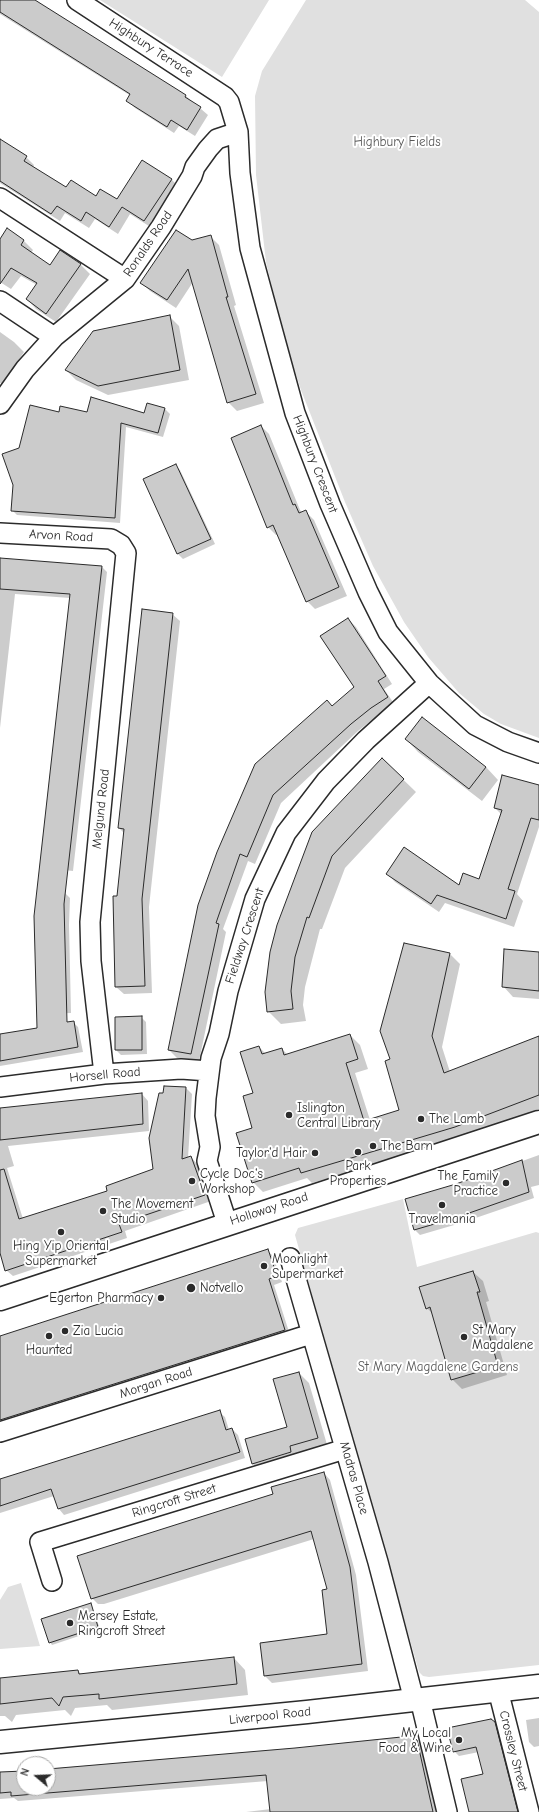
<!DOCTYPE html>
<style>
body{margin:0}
#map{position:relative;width:539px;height:1812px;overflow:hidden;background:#fff;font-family:"Comic Neue",sans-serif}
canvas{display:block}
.north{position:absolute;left:16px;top:1756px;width:40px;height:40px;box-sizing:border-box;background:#fff;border:1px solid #aaa;border-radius:50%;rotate:289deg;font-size:11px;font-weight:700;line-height:16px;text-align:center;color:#2b2b2b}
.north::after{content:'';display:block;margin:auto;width:14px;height:18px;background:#2b2b2b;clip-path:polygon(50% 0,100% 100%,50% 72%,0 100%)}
</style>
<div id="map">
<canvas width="539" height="1812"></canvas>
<div class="north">N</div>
</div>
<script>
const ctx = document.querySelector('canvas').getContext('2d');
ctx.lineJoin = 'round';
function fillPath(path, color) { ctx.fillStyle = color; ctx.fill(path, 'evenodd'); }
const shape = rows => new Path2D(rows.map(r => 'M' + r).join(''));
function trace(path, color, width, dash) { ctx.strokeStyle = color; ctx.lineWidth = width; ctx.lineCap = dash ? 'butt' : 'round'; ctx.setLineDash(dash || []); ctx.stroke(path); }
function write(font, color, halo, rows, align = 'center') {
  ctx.font = font + ' "Comic Neue",sans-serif'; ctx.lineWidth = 4; ctx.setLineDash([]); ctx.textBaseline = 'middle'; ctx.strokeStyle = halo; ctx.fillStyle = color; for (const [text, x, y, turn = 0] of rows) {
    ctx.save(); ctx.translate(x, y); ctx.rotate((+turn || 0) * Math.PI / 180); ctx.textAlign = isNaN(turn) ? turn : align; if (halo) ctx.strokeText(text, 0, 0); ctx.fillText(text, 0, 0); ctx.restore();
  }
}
fillPath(shape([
 [100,0,269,0,222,77],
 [306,0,525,0,539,12,539,738,501,724,484,714,459,693,428,657,404,622,373,566,345,502,301,390,284,338,266,262,256,175,255,96,262,71],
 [403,1199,417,1267,536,1232,539,1233,539,1665,429,1677,423,1676,419,1672,295,1235,298,1228],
 [21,1583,40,1646,0,1649,0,1600,8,1587]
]), '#e0e0e0');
fillPath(shape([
 [0,0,33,0,186,96,208,115,195,136,179,126,174,133,135,108,128,101,131,96,0,14],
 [0,140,26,157,34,165,33,167,66,189,96,197,117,201,171,179,179,187,152,228,130,214,118,234,95,219,89,228,65,213,60,221,0,183],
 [7,230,24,241,33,250,31,253,50,266,61,252,81,265,90,274,56,322,36,309,27,299,37,285,21,276,11,289,0,282,0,240],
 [210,236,219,245,236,305,234,306,264,403,237,411,228,402,193,282,176,308,150,291,142,283,192,241],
 [169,316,179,326,189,380,108,395,76,380,66,370],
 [0,332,14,342,24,352,14,367,18,371,7,385,0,383],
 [147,404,165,409,170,414,163,437,126,427,120,523,17,515,12,510,59,414,145,414],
 [261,426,269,434,300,510,303,513,306,512,314,520,347,596,315,609,307,601,278,535,276,535,268,527],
 [175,465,180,470,215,544,183,559,178,554,144,480],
 [0,559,102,567,107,572,73,871,45,868,70,598,15,594,0,728],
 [172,614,180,621,149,907,152,993,124,994,116,987,118,897,125,834,119,828],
 [348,619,356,627,392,684,384,689,395,705,378,715,358,731,281,803,255,864,248,861,223,929,226,932,199,1061,177,1058,169,1050,199,905,332,707,355,687],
 [406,739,486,767,498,780,482,801,418,752],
 [382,759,416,792,345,868,322,929,320,929,305,987,303,1005,306,1021,281,1024,268,1011,313,833],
 [539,786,539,827,517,894,523,901,514,927,445,903,439,912,395,882,387,873,460,887,479,880,501,814,495,808],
 [37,891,65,893,70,898,69,925,71,1013,42,1014],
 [405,944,450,954,460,964,442,1047,450,1072,539,1038,539,1109,465,1137,312,1183,307,1178,263,1192,253,1182,254,1093,259,1047,266,1054,282,1049,288,1055,350,1035,360,1045,368,1069,355,1073,370,1120,400,1111,391,1060],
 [539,953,539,999,513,997,503,986],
 [141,1017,146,1022,147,1054,121,1055,116,1050],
 [73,1022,78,1027,83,1052,0,1066,0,1035],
 [186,1088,192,1094,188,1158,191,1157,197,1164,211,1201,125,1231,127,1238,13,1276,6,1270,0,1250,0,1109,142,1094,148,1101,149,1131,8,1146,14,1166,7,1168,23,1219,109,1191,154,1170,164,1094],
 [539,1155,539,1185,531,1187,534,1198,461,1223,420,1235,414,1229,456,1185],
 [267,1250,273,1256,282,1282,274,1285,290,1335,0,1428,0,1338],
 [473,1272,483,1281,489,1301,486,1302,507,1375,462,1389,452,1379,433,1314,427,1308],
 [299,1373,309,1383,328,1448,263,1474,253,1464,246,1440,288,1427],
 [219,1412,225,1417,229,1430,232,1429,238,1435,245,1458,64,1515,59,1509,54,1496,0,1513,0,1480],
 [324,1473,330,1480,356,1575,368,1671,272,1683,265,1676,328,1635,329,1590,314,1539,104,1604,98,1604,91,1597,274,1495],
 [91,1604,100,1629,52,1645,50,1642],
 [234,1658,245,1670,248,1695,112,1710,107,1705,75,1708,71,1716,65,1710,16,1715,12,1722,5,1716,0,1716,0,1679,78,1671,81,1674],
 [539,1718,539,1746,534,1747,529,1742,526,1720],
 [494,1722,499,1728,521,1812,471,1812,484,1774,479,1752,459,1756,454,1751],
 [417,1740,423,1746,437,1812,246,1812,271,1809,268,1781,18,1801,14,1798,0,1799,0,1773,24,1771,24,1788,48,1788,48,1769]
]), '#0003');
const building = shape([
 [0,0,35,0,186,95,185,97,201,107,187,130,171,120,167,127,126,101,130,94,0,12,0,0],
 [0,139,27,156,24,161,66,187,71,180,96,196,100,189,117,199,142,160,172,179,144,221,122,207,109,227,86,212,81,221,57,206,51,214,0,181,0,139],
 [7,228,24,240,21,245,50,265,60,250,81,264,46,314,26,299,37,283,11,268,0,284,0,239,7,228],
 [176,230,192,240,211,235,228,297,226,297,256,394,227,403,188,269,167,300,140,283,176,230],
 [170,315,180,370,98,386,65,370,93,331,170,315],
 [91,397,144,413,147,403,165,408,158,433,121,423,115,518,11,511,13,485,2,454,19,448,30,405,59,412,60,406,87,412,91,397],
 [261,425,293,505,295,504,299,513,306,510,339,587,306,602,273,525,267,528,231,438,261,425],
 [176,464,211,539,177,554,143,479,176,464],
 [0,558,102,566,64,904,67,1022,74,1021,78,1047,0,1061,0,1034,37,1028,34,916,70,594,0,589,0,558],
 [142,609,173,613,142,899,145,986,115,987,113,896,117,896,124,829,118,828,142,609],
 [348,618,386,676,378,681,388,697,371,708,351,724,273,795,247,857,240,854,216,923,219,924,191,1054,168,1050,198,905,217,852,255,764,327,700,332,706,354,687,320,636,348,618],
 [422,717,486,767,469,789,405,739,422,717],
 [382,758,404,779,332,856,309,918,307,917,295,957,291,991,293,1009,267,1012,265,992,270,952,277,925,312,832,382,758],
 [502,775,539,785,539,820,531,818,508,889,515,891,506,919,437,895,431,904,386,874,404,847,459,885,463,873,479,879,502,810,494,808,502,775],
 [404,943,450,953,432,1036,444,1073,539,1036,539,1095,455,1127,301,1173,299,1168,252,1183,236,1133,252,1128,243,1096,253,1093,240,1052,259,1046,262,1054,282,1048,284,1055,350,1034,358,1059,346,1063,364,1121,399,1110,385,1061,390,1059,380,1031,404,943],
 [504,949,539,952,539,991,502,987,504,949],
 [142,1016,142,1050,115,1050,115,1017,142,1016],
 [164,1086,186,1087,182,1159,191,1156,205,1195,119,1224,122,1232,5,1271,0,1253,0,1170,4,1169,19,1219,107,1191,106,1186,153,1169,149,1138,159,1093,163,1093,164,1086],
 [142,1093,143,1124,0,1140,0,1108,142,1093],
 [522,1160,529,1192,455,1218,414,1230,405,1199,456,1184,522,1160],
 [268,1249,277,1276,269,1279,285,1330,0,1420,0,1336,268,1249],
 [473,1271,480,1292,477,1292,498,1366,451,1380,430,1307,426,1309,419,1287,473,1271],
 [299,1372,318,1438,290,1446,291,1452,252,1464,245,1439,287,1427,273,1379,299,1372],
 [220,1410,226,1430,232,1428,240,1452,58,1509,51,1489,0,1506,0,1479,220,1410],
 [324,1472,350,1567,362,1664,264,1676,260,1643,327,1634,322,1590,327,1589,311,1531,91,1599,77,1556,273,1494,271,1487,324,1472],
 [91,1603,98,1627,49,1643,41,1619,91,1603],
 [234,1657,237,1684,99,1699,99,1694,63,1697,59,1706,52,1698,0,1704,0,1678,78,1670,79,1674,234,1657],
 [491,1719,495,1722,518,1812,469,1812,461,1779,483,1774,476,1747,453,1752,448,1732,452,1727,491,1719],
 [411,1736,417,1740,433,1812,270,1812,266,1775,11,1796,11,1792,0,1793,0,1772,24,1771,24,1788,48,1788,48,1769,295,1748,411,1736]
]);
fillPath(building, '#cbcbcb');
trace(building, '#2b2b2b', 1);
const minor = shape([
 [77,0,225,97,229,102,238,132,240,173,250,248,295,413,330,504,368,592,388,632,429,683,475,725,508,742,539,753],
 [0,198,125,279],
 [0,301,54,337],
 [0,404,25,369,54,337,125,279,161,227,192,176,195,167,208,149,217,139,238,132],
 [0,533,111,539,121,545,126,553,90,922,91,961,104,1074],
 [0,1087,104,1074,181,1069,209,1071],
 [227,1223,207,1161,210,1147,205,1116,206,1098,211,1058,219,1034,228,991,255,899,286,833,326,781,366,740,429,683],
 [290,1258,378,1562,414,1700],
 [0,1432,311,1334],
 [52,1581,40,1542,345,1449],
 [498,1690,529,1812],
 [420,1699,447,1812]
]);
const secondary = shape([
 [0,1742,307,1712,539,1686]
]);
const trunk = shape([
 [0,1299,539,1122]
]);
trace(minor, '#2b2b2b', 22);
trace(secondary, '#2b2b2b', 25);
trace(trunk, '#2b2b2b', 25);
trace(minor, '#fff', 19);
trace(secondary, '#fff', 22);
trace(trunk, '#fff', 22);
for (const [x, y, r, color] of [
 [289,1115,4,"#2b2b2b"],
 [421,1119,4,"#2b2b2b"],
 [373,1146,4,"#2b2b2b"],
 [358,1152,4,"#2b2b2b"],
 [315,1153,4,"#2b2b2b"],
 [192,1181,4,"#2b2b2b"],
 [506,1183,4,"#2b2b2b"],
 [442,1205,4,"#2b2b2b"],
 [103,1211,4,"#2b2b2b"],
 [61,1232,4,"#2b2b2b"],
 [264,1266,4,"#2b2b2b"],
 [191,1288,5,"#2b2b2b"],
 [161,1298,4,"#2b2b2b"],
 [65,1331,4,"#2b2b2b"],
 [49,1336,4,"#2b2b2b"],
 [464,1337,4,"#2b2b2b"],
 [70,1623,4,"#2b2b2b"],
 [459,1740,4,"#2b2b2b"]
]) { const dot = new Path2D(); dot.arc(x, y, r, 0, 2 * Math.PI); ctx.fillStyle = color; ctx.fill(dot); trace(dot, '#fff', 1.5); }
write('13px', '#2b2b2b', '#fff', [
 ["Highbury Terrace",151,48,33],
 ["Ronalds Road",148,244,-56],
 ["Highbury Crescent",315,464,69],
 ["Arvon Road",61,536,3],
 ["Melgund Road",101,809,-84],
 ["Fieldway Crescent",245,936,-72],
 ["Horsell Road",105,1075,-5],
 ["Holloway Road",269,1209,-18],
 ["Morgan Road",156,1383,-18],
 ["Madras Place",354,1478,74],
 ["Ringcroft Street",174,1501,-17],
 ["Liverpool Road",270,1716,-6],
 ["Crossley Street",513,1751,76]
]);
write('13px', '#585858', '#fff', [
 ["Highbury Fields",397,142],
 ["St Mary Magdalene Gardens",438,1367]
]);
write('13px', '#2b2b2b', '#fff', [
 ["Islington",297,1108],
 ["Central Library",297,1123],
 ["The Lamb",429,1119],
 ["The Barn",381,1146],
 ["Taylor'd Hair",307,1153,"right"],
 ["Park",358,1166,"center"],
 ["Properties",358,1181,"center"],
 ["Cycle Doc's",200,1174],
 ["Workshop",200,1189],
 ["The Family",498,1176,"right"],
 ["Practice",498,1191,"right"],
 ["The Movement",111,1204],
 ["Studio",111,1219],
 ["Travelmania",442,1219,"center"],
 ["Hing Yip Oriental",61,1246,"center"],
 ["Supermarket",61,1261,"center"],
 ["Moonlight",272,1259],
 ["Supermarket",272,1274],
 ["Notvello",200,1288],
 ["Egerton Pharmacy",153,1298,"right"],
 ["St Mary",472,1330],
 ["Magdalene",472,1345],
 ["Zia Lucia",73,1331],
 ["Haunted",49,1350,"center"],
 ["Mersey Estate,",78,1616],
 ["Ringcroft Street",78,1631],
 ["My Local",451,1733,"right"],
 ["Food & Wine",451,1748,"right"]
], 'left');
</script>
